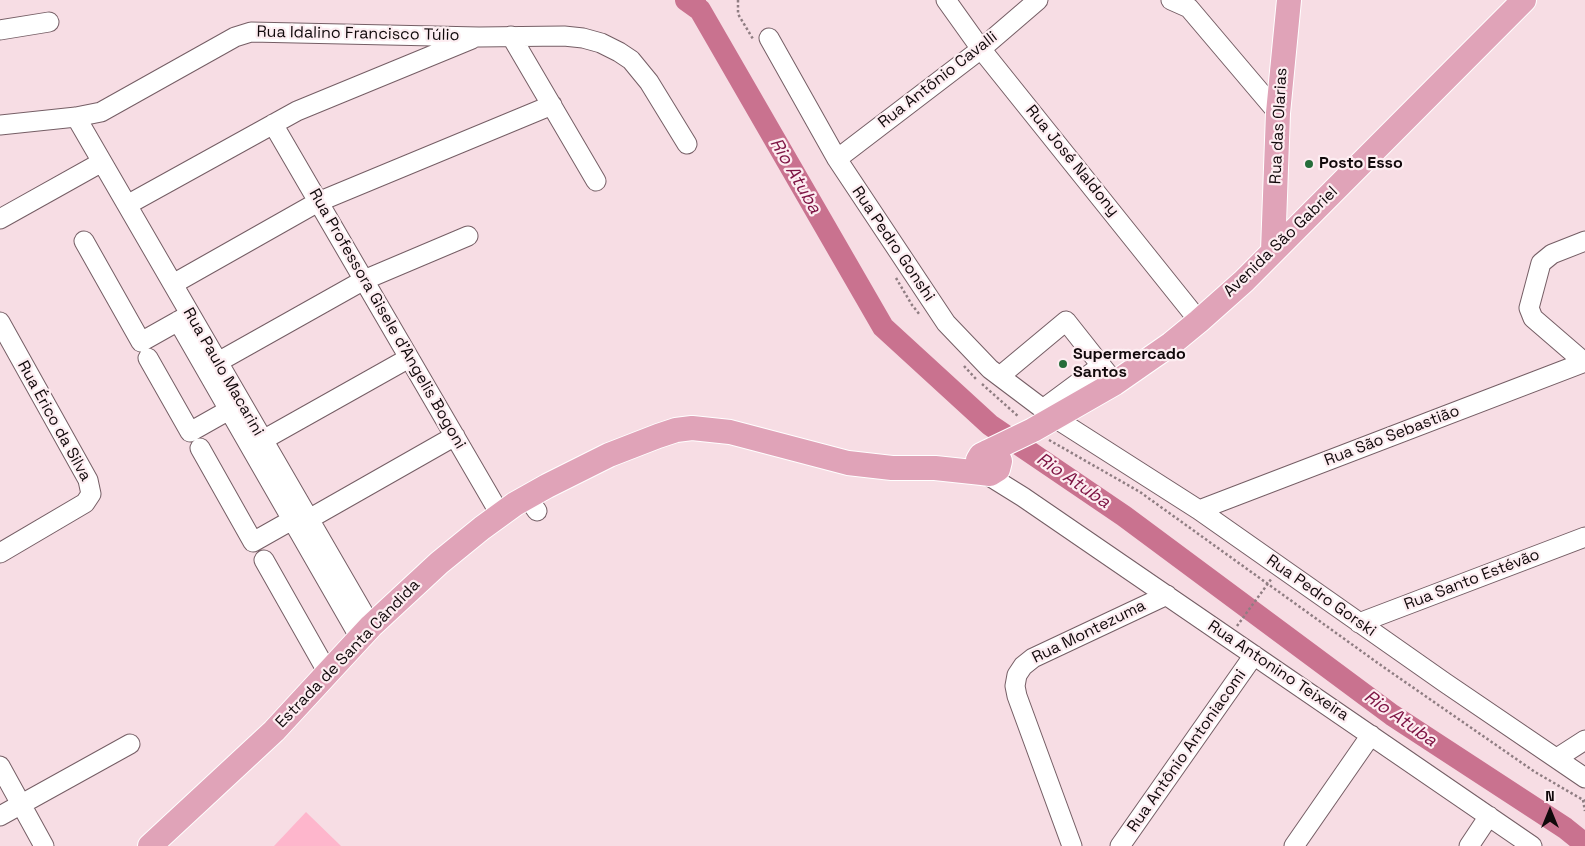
<!DOCTYPE html>
<meta charset="utf-8">
<style>
body{margin:0}
#map{position:relative;width:1585px;height:846px;overflow:hidden;background:#f7dde4;font-family:"Space Grotesk",sans-serif}
canvas{display:block}
.north{position:absolute;left:1525px;top:786px;width:50px;height:50px;-webkit-text-stroke:4px #fdedf1;paint-order:stroke;rotate:0deg;font-size:14px;font-weight:700;line-height:20px;text-align:center;color:#11090b}
.north::after{content:'';display:block;margin:auto;width:18px;height:22px;background:#11090b;clip-path:polygon(50% 0,100% 100%,50% 72%,0 100%)}
</style>
<div id="map">
<canvas width="1585" height="846"></canvas>
<div class="north">N</div>
</div>
<script>
const ctx = document.querySelector('canvas').getContext('2d');
ctx.lineJoin = 'round';
function fillPath(path, color) { ctx.fillStyle = color; ctx.fill(path, 'evenodd'); }
const shape = rows => new Path2D(rows.map(r => 'M' + r).join(''));
function trace(path, color, width, dash) { ctx.strokeStyle = color; ctx.lineWidth = width; ctx.lineCap = dash ? 'butt' : 'round'; ctx.setLineDash(dash || []); ctx.stroke(path); }
function write(font, color, halo, rows, align = 'center') {
  ctx.font = font + ' "Space Grotesk",sans-serif'; ctx.lineWidth = 4.5; ctx.setLineDash([]); ctx.textBaseline = 'middle'; ctx.strokeStyle = halo; ctx.fillStyle = color; for (const [text, x, y, turn = 0] of rows) {
    ctx.save(); ctx.translate(x, y); ctx.rotate((+turn || 0) * Math.PI / 180); ctx.textAlign = isNaN(turn) ? turn : align; if (halo) ctx.strokeText(text, 0, 0); ctx.fillText(text, 0, 0); ctx.restore();
  }
}
fillPath(shape([
 [306,812,341,846,274,846]
]), '#feb6cc');
trace(shape([
 [700,10,704,0]
]), '#c9728f', 4);
trace(shape([
 [686,0,700,10,883,327,990,425,1124,516,1392,715,1565,828,1585,844]
]), '#c9728f', 22);
const minor = shape([
 [946,0,981,49,1199,321],
 [1171,0,1189,8,1278,113],
 [0,30,49,22],
 [511,36,596,181],
 [769,38,837,159,946,323,990,369,1055,418,1199,510,1444,682,1585,778],
 [76,117,371,626],
 [273,124,500,514],
 [0,125,76,117,101,112,235,37,251,32,479,37,564,36,583,38,601,43,619,52,631,60,649,82,687,144],
 [837,159,981,49,1038,0],
 [127,205,297,111,472,39],
 [0,219,102,162],
 [84,241,141,342,189,315],
 [173,284,318,202,552,105],
 [178,321,360,638],
 [0,322,88,480,91,494,85,503,0,553],
 [148,358,190,432,229,410],
 [218,362,364,280,468,236],
 [1584,362,1533,318,1529,308,1541,263,1552,254,1585,241],
 [1000,376,1066,321,1115,383],
 [1043,409,1101,366],
 [263,440,409,358],
 [200,448,253,542,292,520],
 [986,474,1023,497,1532,846],
 [527,497,537,511],
 [1199,510,1585,362],
 [309,519,455,436],
 [264,560,328,673],
 [1359,623,1585,537],
 [1557,758,1585,740],
 [0,766,44,846],
 [0,816,130,744],
 [1072,846,1017,696,1015,686,1017,675,1023,666,1033,658,1167,595],
 [1120,846,1254,655],
 [1294,846,1371,735],
 [1469,846,1489,816]
]);
const major = shape([
 [1273,251,1278,113,1289,0],
 [987,452,997,455,1000,461,998,469,990,474,982,473,978,467,978,460,981,455,1033,430,1115,383,1171,344,1199,321,1244,281,1524,0],
 [150,846,274,731,371,626,439,563,482,528,515,504,547,486,609,455,658,436,676,430,692,428,730,432,848,463,892,468,935,468,982,473]
]);
trace(minor, '#755e65', 21);
trace(major, '#fff', 26);
trace(shape([
 [738,0,738,14,753,39],
 [896,278,912,305,920,315],
 [964,366,976,379],
 [982,384,1019,417],
 [1049,440,1140,492,1382,666,1535,772,1585,801],
 [1237,626,1272,578],
 [1583,800,1585,811]
]), '#8f7d82', 2.5, [2.5, 2.5]);
trace(minor, '#fff', 19);
trace(major, '#e0a3b8', 24);
for (const [x, y, r, color] of [
 [1309,164,5,"#266d3a"],
 [1063,364,5,"#266d3a"]
]) { const dot = new Path2D(); dot.arc(x, y, r, 0, 2 * Math.PI); ctx.fillStyle = color; ctx.fill(dot); trace(dot, '#fdedf1', 2); }
write('16px', '#11090b', '#fdedf1', [
 ["Rua Idalino Francisco Túlio",358,34,1],
 ["Rua Antônio Cavalli",938,80,-38],
 ["Rua das Olarias",1279,126,-87],
 ["Rua José Naldony",1072,161,51],
 ["Avenida São Gabriel",1281,242,-44],
 ["Rua Pedro Gonshi",893,244,56],
 ["Rua Professora Gisele d'Angelis Bogoni",387,319,60],
 ["Rua Paulo Macarini",223,372,60],
 ["Rua Érico da Silva",54,421,61],
 ["Rua São Sebastião",1392,436,-21],
 ["Rua Santo Estévão",1472,580,-21],
 ["Rua Pedro Gorski",1321,596,35],
 ["Rua Montezuma",1089,632,-26],
 ["Estrada de Santa Cândida",348,654,-46],
 ["Rua Antonino Teixeira",1278,671,34],
 ["Rua Antônio Antoniacomi",1187,751,-55]
]);
write('bold 16px', '#11090b', '#fdedf1', [
 ["Posto Esso",1319,164],
 ["Supermercado",1073,355],
 ["Santos",1073,373]
], 'left');
write('italic 18px', '#7d1343', '#fdedf1', [
 ["Rio Atuba",795,176,60],
 ["Rio Atuba",1073,481,34],
 ["Rio Atuba",1400,719,35]
]);
</script>
